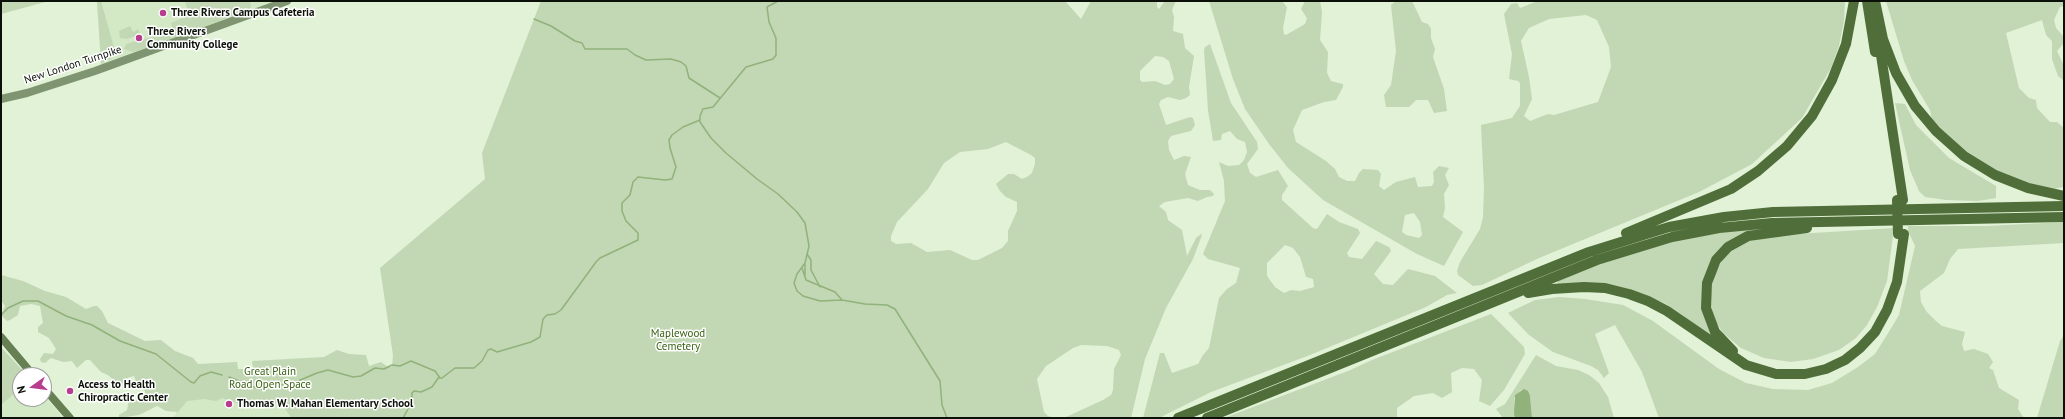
<!DOCTYPE html>
<style>
body{margin:0}
#map{position:relative;width:2065px;height:419px;overflow:hidden;background:#e1f2d6;font-family:"PT Sans",sans-serif}
canvas{display:block}
.frame{position:absolute;inset:0;border:2px solid #0b1108;pointer-events:none}
.north{position:absolute;left:12px;top:367px;width:40px;height:40px;box-sizing:border-box;background:#fff;border:1px solid #9da09c;border-radius:50%;rotate:256deg;font-size:11px;font-weight:700;line-height:16px;text-align:center;color:#0b1108}
.north::after{content:'';display:block;margin:auto;width:14px;height:18px;background:#b73d8f;clip-path:polygon(50% 0,100% 100%,50% 72%,0 100%)}
</style>
<div id="map">
<canvas width="2065" height="419"></canvas>
<div class="frame"></div>
<div class="north">N</div>
</div>
<script>
const ctx = document.querySelector('canvas').getContext('2d');
ctx.lineJoin = 'round';
function fillPath(path, color) { ctx.fillStyle = color; ctx.fill(path, 'evenodd'); }
const shape = rows => new Path2D(rows.map(r => 'M' + r).join(''));
function trace(path, color, width, dash) { ctx.strokeStyle = color; ctx.lineWidth = width; ctx.lineCap = dash ? 'butt' : 'round'; ctx.setLineDash(dash || []); ctx.stroke(path); }
function write(font, color, halo, rows, align = 'center') {
  ctx.font = font + ' "PT Sans",sans-serif'; ctx.lineWidth = 3; ctx.setLineDash([]); ctx.textBaseline = 'middle'; ctx.strokeStyle = halo; ctx.fillStyle = color; for (const [text, x, y, turn = 0] of rows) {
    ctx.save(); ctx.translate(x, y); ctx.rotate((+turn || 0) * Math.PI / 180); ctx.textAlign = isNaN(turn) ? turn : align; if (halo) ctx.strokeText(text, 0, 0); ctx.fillText(text, 0, 0); ctx.restore();
  }
}
fillPath(shape([
 [97,1,276,1,102,65],
 [178,387,277,396,291,418,172,418,176,414],
 [20,389,20,399,44,399,44,395,63,418,1,418,1,405]
]), '#d3e9c6');
fillPath(shape([
 [1,1,49,1,1,14],
 [97,1,101,1,115,51,111,59,101,64],
 [185,1,250,1,251,6,250,9,162,43,133,52,124,49,126,44,173,31,171,23,189,15],
 [541,1,1065,1,1081,19,1091,1,1157,1,1157,7,1159,9,1165,1,1176,1,1172,10,1174,17,1173,31,1183,34,1185,48,1194,56,1189,87,1190,95,1186,98,1180,100,1168,97,1161,100,1159,104,1166,125,1190,117,1193,118,1195,125,1191,131,1171,136,1168,141,1169,150,1174,160,1184,156,1191,157,1185,174,1188,185,1200,190,1210,190,1214,194,1213,196,1207,197,1198,201,1188,198,1165,202,1159,206,1166,212,1168,220,1182,230,1187,256,1196,238,1201,234,1202,235,1193,259,1166,308,1145,359,1131,418,1064,418,1103,400,1111,395,1113,390,1114,369,1121,355,1119,350,1107,346,1081,345,1073,348,1046,366,1037,379,1044,412,1048,416,1055,418,291,418,280,401,269,408,245,406,222,398,216,401,205,399,187,401,178,412,166,411,157,406,139,415,119,418,119,415,127,410,129,399,133,399,139,401,145,395,145,391,137,384,134,376,127,378,120,386,108,375,101,372,90,360,86,360,77,368,72,361,63,362,51,358,45,363,41,362,40,359,44,353,53,354,56,349,49,338,38,332,38,327,43,323,40,306,31,304,20,306,18,315,10,320,7,321,1,315,5,306,1,300,1,275,23,281,45,291,66,297,86,309,94,306,97,306,102,311,108,323,145,341,161,340,175,351,193,358,198,364,237,362,238,369,253,369,252,361,324,357,337,350,349,354,366,355,369,366,381,362,388,367,392,367,393,355,380,268,485,179,482,153],
 [1155,56,1163,57,1169,61,1174,79,1170,84,1165,85,1155,81,1142,82,1140,80,1140,71],
 [1006,142,1031,155,1035,158,1035,164,1032,173,1027,177,1022,179,1014,174,1008,174,996,184,1000,191,1006,197,1017,202,1017,211,1008,231,1008,241,1002,248,978,260,972,260,950,250,927,252,911,243,896,244,891,241,891,236,897,222,928,189,944,163,960,152,988,149],
 [1209,1,1282,1,1287,7,1283,28,1284,34,1286,35,1305,24,1307,18,1301,9,1305,1,1320,1,1322,12,1320,40,1328,52,1327,73,1331,81,1343,84,1343,87,1336,100,1324,102,1302,110,1293,130,1296,142,1326,161,1335,169,1339,177,1347,181,1355,181,1359,173,1363,169,1378,170,1381,174,1379,186,1384,190,1396,182,1415,177,1418,187,1432,186,1434,182,1433,172,1439,166,1449,168,1445,175,1449,185,1444,194,1445,208,1443,217,1463,232,1444,266,1417,254,1323,200,1288,168,1269,144,1245,109,1233,79],
 [1414,213,1420,222,1422,235,1419,238,1406,235,1402,232,1405,215],
 [1396,1,1412,1,1422,22,1428,24,1431,29,1431,38,1435,49,1433,57,1444,89,1447,111,1434,113,1428,100,1416,100,1409,107,1386,107,1384,95,1391,85,1396,51,1391,5],
 [1538,1,1845,1,1844,21,1839,46,1831,68,1802,118,1752,164,1699,192,1539,258,1482,285,1473,286,1458,275,1457,271,1460,262,1480,229,1483,217,1484,188,1481,125,1512,118,1520,106,1520,83,1518,81,1509,79,1512,54,1504,14,1511,4,1517,3,1520,8],
 [1586,15,1597,20,1609,47,1611,67,1598,102,1554,115,1548,114,1530,121,1524,116,1532,99,1529,77,1521,41,1529,28,1549,19],
 [1886,1,2064,1,2064,6,2060,7,2054,20,2056,28,2064,37,2064,43,2057,51,2064,66,2064,81,2058,76,2052,59,2052,41,2046,35,2042,20,2006,33,2019,88,2029,98,2036,100,2037,108,2050,122,2057,122,2064,128,2064,187,2047,190,1993,171,1951,141,1932,120,1930,110,1912,80,1904,61],
 [130,26,133,32,138,29,141,35,126,39,120,38,119,31],
 [1210,44,1231,103,1257,142,1258,149,1247,164,1250,173,1256,177,1278,170,1288,186,1282,195,1282,200,1313,228,1317,229,1327,214,1339,222,1358,229,1360,233,1347,253,1349,257,1362,259,1376,241,1389,247,1391,251,1374,274,1383,284,1393,285,1408,269,1435,276,1457,293,1447,295,1426,307,1310,355,1211,392,1159,418,1143,418,1160,353,1164,353,1172,373,1198,364,1203,355,1209,348,1219,298,1227,289,1236,283,1240,268,1208,259,1203,254,1225,201,1224,181,1219,162,1228,166,1239,165,1244,160,1247,152,1245,142,1237,139,1230,131,1222,134,1221,140,1213,141,1208,110,1204,50,1205,47],
 [1285,245,1293,248,1300,257,1306,277,1313,279,1314,287,1300,291,1291,290,1284,293,1275,287,1267,276,1267,263],
 [1895,103,1905,104,1916,125,1949,158,1996,186,1996,198,1978,201,1946,200,1925,197,1919,191,1910,170],
 [2064,222,2064,243,1958,249,1950,259,1944,273,1920,291,1921,302,1926,311,1936,321,1942,326,1965,332,1962,344,1964,351,1974,349,1988,354,1993,362,1989,368,1993,370,1999,388,2019,400,2018,409,2024,418,1659,418,1642,372,1615,325,1595,334,1609,373,1604,378,1598,370,1591,366,1553,352,1529,335,1508,313,1535,300,1559,297,1585,299,1623,305,1653,321,1719,369,1746,383,1773,389,1808,390,1832,383,1858,367,1875,354,1890,330,1899,315,1915,246,1908,231,1908,226,1987,226],
 [1894,228,1887,281,1877,307,1867,325,1856,338,1839,350,1813,359,1791,362,1764,358,1741,348,1723,333,1714,319,1710,302,1713,276,1723,259,1731,250,1747,240,1765,236],
 [1762,229,1744,234,1705,280,1715,342,1681,314,1664,303,1653,299,1557,285,1558,281,1606,262,1678,240,1729,231],
 [1491,314,1524,347,1525,354,1504,390,1490,406,1479,401,1482,380,1474,369,1462,368,1451,373,1452,392,1442,398,1433,393,1414,396,1397,408,1397,418,1224,418,1348,371,1372,360],
 [2064,335,2064,418,2037,418,2060,341],
 [1,347,27,375,20,375,20,389,1,405],
 [1536,355,1556,366,1578,370,1589,375,1599,383,1608,397,1614,418,1532,418,1530,396,1521,390,1514,398,1516,418,1503,418,1496,409,1505,404]
]), '#c2d7b4');
fillPath(shape([
 [1524,389,1528,391,1530,396,1532,418,1516,418,1514,415,1515,395]
]), '#91b27b');
trace(shape([
 [778,1,767,7,769,22,776,38,776,55,773,59,746,67,713,107,703,109,700,116,700,122,711,138,726,153,757,179,778,194,797,212,805,223,809,246,805,263,797,274,794,283,797,291,803,296,820,301,842,300,865,304,887,305,895,309,940,381,942,405,947,418],
 [534,19,551,26,575,41,582,43,585,49,627,49,635,55,646,60,671,59,681,62,686,66,689,78,720,98],
 [807,254,811,260,811,270,820,287],
 [802,268,806,280,835,292,842,300],
 [805,276,805,263],
 [1,315,8,308,23,301,38,301,66,316,92,325,120,341,156,354,191,382,194,383,200,376,211,372,222,375],
 [229,377,259,389,293,383,317,373,328,370,353,377,361,376,375,368,384,369,392,365,400,366,411,361,435,371,440,378,442,378,455,368,474,368,482,361,488,350,491,349,497,352,531,342,540,337,543,319,547,315,555,314,561,310,596,262,600,258,638,240,638,233,626,221,622,211,622,203,630,195,633,182,638,177,665,180,672,179,676,167,670,148,669,140,672,135,683,127,700,120],
 [403,418,412,402,412,393,414,391,421,392,432,387,439,377]
]), '#91b27b', 1.5);
trace(shape([
 [1,99,27,93,95,71,287,1]
]), '#7f9571', 8);
trace(shape([
 [1,337,33,375],
 [44,388,70,418]
]), '#668054', 8);
trace(shape([
 [1867,1,1875,52],
 [1875,1,1883,39,1896,73,1915,106,1936,131,1964,156,1995,175,2028,188,2064,196],
 [1879,42,1903,200],
 [1626,233,1731,189,1758,171,1787,146,1812,116,1832,80,1846,44,1854,1],
 [1528,293,1552,289,1584,287,1605,288,1629,294,1648,301,1667,311,1746,365,1776,374,1805,374,1826,369,1845,360,1860,348,1875,332,1887,310,1897,282,1904,234],
 [1733,351,1715,332,1706,308,1707,283,1716,260,1728,247,1748,236,1807,228],
 [1178,418,1589,252,1669,227,1724,217,1773,212,2064,206],
 [1207,418,1597,260,1672,237,1719,228,1772,223,2064,217]
]), '#506e3a', 10);
trace(shape([
 [1897,200,1898,234]
]), '#506e3a', 10);
for (const [x, y, r, color] of [
 [163,13,4,"#b73d8f"],
 [139,38,4,"#b73d8f"],
 [70,391,4,"#b73d8f"],
 [229,404,4,"#b73d8f"]
]) { const dot = new Path2D(); dot.arc(x, y, r, 0, 2 * Math.PI); ctx.fillStyle = color; ctx.fill(dot); trace(dot, '#fff', 1.5); }
write('bold 11px', '#0b1108', '#fff', [
 ["Three Rivers Campus Cafeteria",171,13],
 ["Three Rivers",147,32],
 ["Community College",147,45],
 ["Access to Health",78,385],
 ["Chiropractic Center",78,398],
 ["Thomas W. Mahan Elementary School",237,404]
], 'left');
write('11px', '#0b1108', '#fff', [
 ["New London Turnpike",73,65,-18]
]);
write('11px', '#386010', '#fff', [
 ["Maplewood",678,334],
 ["Cemetery",678,347],
 ["Great Plain",270,372],
 ["Road Open Space",270,385]
]);
</script>
